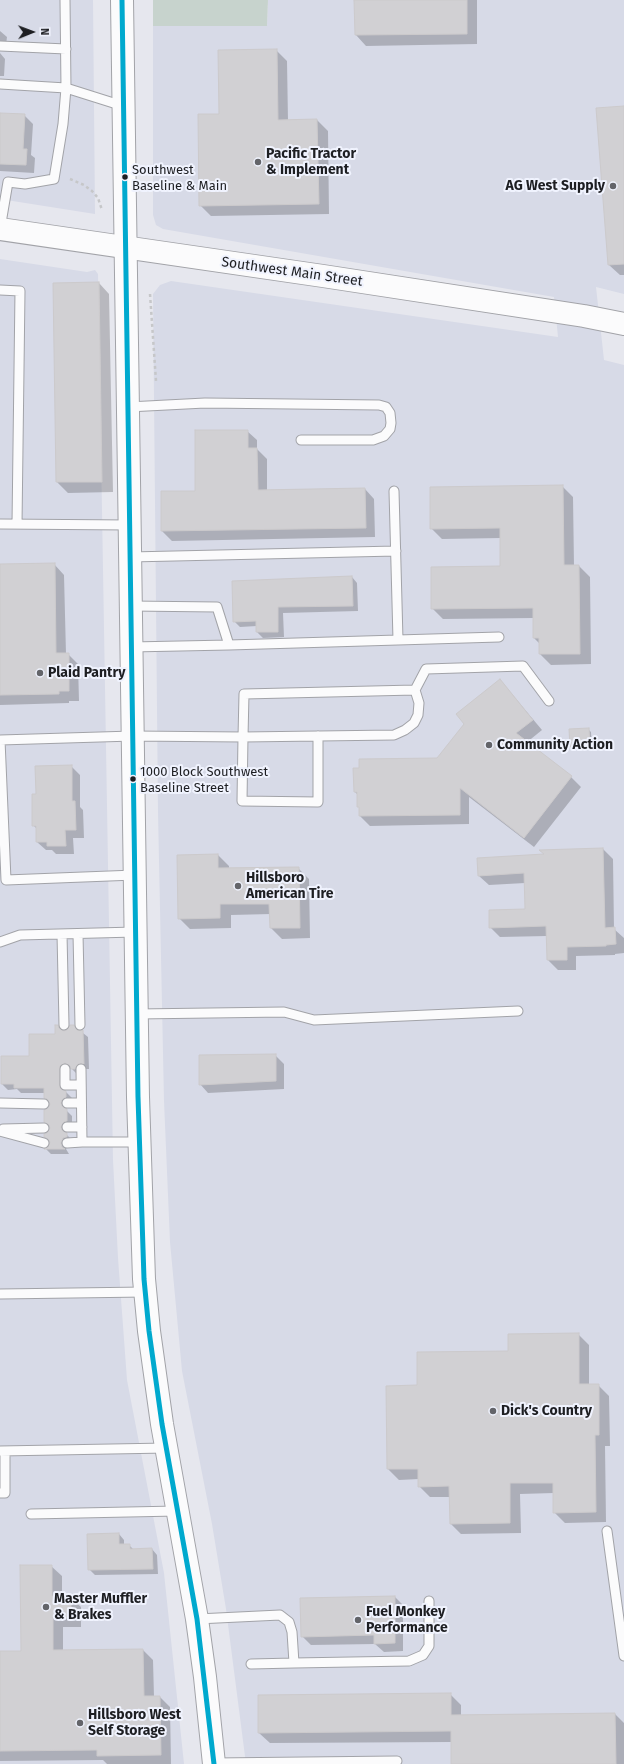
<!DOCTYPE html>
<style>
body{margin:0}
#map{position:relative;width:624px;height:1764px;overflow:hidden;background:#e6e7ee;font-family:"Fira Sans",sans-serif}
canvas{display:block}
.north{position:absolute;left:12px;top:12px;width:40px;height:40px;-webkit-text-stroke:3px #f0f3fe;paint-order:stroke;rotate:89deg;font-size:11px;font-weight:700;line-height:16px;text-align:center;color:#1d1e22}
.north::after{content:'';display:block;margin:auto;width:14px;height:18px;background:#1d1e22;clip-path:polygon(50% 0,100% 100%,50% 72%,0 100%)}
</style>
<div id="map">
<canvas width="624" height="1764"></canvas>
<div class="north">N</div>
</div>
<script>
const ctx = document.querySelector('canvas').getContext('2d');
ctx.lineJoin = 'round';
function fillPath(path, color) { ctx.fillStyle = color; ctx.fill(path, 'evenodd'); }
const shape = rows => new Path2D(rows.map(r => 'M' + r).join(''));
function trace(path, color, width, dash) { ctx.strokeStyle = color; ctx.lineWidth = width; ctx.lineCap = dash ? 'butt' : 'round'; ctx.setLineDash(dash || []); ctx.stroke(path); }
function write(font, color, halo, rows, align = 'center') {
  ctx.font = font + ' "Fira Sans",sans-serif'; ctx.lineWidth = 4; ctx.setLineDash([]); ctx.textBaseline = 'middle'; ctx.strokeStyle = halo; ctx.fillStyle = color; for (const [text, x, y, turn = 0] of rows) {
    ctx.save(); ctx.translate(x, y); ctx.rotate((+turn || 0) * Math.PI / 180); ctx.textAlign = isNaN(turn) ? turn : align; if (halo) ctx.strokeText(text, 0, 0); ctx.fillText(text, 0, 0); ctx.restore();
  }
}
fillPath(shape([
 [0,0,93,0,95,214,0,199],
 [268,0,624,0,624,294,596,287,604,360,624,365,624,1764,246,1764,226,1609,212,1524,182,1371,170,1242,164,1101,158,812,153,294,160,285,171,281,558,337,554,297,163,229,156,225,153,215,153,26,267,26],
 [0,259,87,272,95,270,98,274,113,1160,118,1258,127,1380,164,1573,184,1764,0,1764]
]), '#d7dae7');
fillPath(shape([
 [153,0,268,0,267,26,153,26]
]), '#c7d3cd');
fillPath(shape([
 [355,0,477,0,477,44,366,46,356,35],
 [0,31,7,37,6,45,0,50],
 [276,50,287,61,288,121,317,120,328,131,329,214,211,216,200,205],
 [0,53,5,59,4,76,0,76],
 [624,107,624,275,620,275,609,265],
 [0,114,24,115,33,124,31,155,35,158,34,173,0,171],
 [99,283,109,294,113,492,68,493,57,482],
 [247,431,257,440,257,449,267,459,267,490,365,489,374,499,375,537,172,541,162,531],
 [562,486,573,497,574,566,579,566,590,577,591,664,551,665,540,654,540,644,534,638,534,618,443,619,432,608,501,567,501,538,442,539,431,528],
 [54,564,64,575,66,654,68,654,78,664,79,701,69,701,69,703,0,705,0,565],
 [352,577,357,583,358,611,283,613,284,637,263,638,257,632,257,626,240,627,234,621],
 [500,680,542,730,526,743,571,777,581,787,534,847,469,797,469,824,370,826,360,816,358,795,355,792,437,759],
 [588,729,591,732,592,749,573,749,571,747],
 [71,766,80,775,80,807,83,810,84,838,73,838,74,854,56,854,52,850,46,850,37,842,37,829,33,825,37,795],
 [603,849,613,859,614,929,624,938,624,953,615,954,615,955,576,956,576,970,558,970,548,960,547,936,500,937,490,927,526,910,525,883,489,885,479,876,545,855],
 [218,855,229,866,229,869,298,868,309,879,310,938,282,939,271,928,271,914,231,915,231,928,190,929,179,918],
 [58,1026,65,1032,74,1026,88,1037,89,1069,84,1069,78,1075,71,1068,67,1069,64,1075,65,1091,72,1098,72,1103,67,1105,66,1110,72,1116,72,1127,67,1129,66,1134,72,1140,66,1149,69,1154,51,1154,46,1149,49,1148,51,1142,45,1136,48,1134,51,1127,45,1122,51,1104,45,1098,45,1093,21,1093,17,1089,8,1090,2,1084,30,1057,56,1035],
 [275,1055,284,1064,284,1089,208,1093,200,1084],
 [578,1334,589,1345,589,1385,598,1385,609,1396,610,1446,605,1446,606,1522,565,1523,554,1512,554,1493,520,1494,521,1533,461,1534,451,1524,450,1497,430,1497,419,1486,419,1479,399,1480,388,1469,418,1386,509,1352],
 [119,1534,124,1540,124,1545,129,1545,134,1550,152,1549,157,1555,158,1574,95,1575,89,1569],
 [51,1566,62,1576,62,1597,70,1597,81,1607,81,1627,63,1627,63,1651,143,1650,153,1660,154,1697,160,1697,170,1707,171,1764,107,1764,103,1760,0,1761,0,1652,22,1652],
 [395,1597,403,1605,403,1651,384,1652,375,1644,311,1645,302,1636],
 [450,1694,461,1705,461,1715,615,1714,624,1723,624,1764,452,1764,452,1742,270,1743,259,1733]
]), '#0003');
const building = shape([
 [354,0,467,0,467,34,355,35,354,0],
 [277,49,278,120,317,119,319,204,199,206,198,114,219,114,218,50,277,49],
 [624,106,624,264,608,265,596,108,624,106],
 [0,113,25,114,23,149,27,149,26,165,0,164,0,113],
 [99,282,102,482,56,482,53,283,99,282],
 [195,430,248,430,248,448,257,448,258,490,365,488,366,528,161,531,161,491,195,491,195,430],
 [563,485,564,565,579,565,580,654,539,654,539,638,533,638,533,608,431,609,431,567,500,566,500,528,430,529,430,487,563,485],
 [55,563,56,653,69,653,69,691,59,691,59,694,0,695,0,564,55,563],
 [352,576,353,606,278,607,278,632,256,632,256,621,233,622,232,581,352,576],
 [500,679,533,720,516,733,572,776,524,838,460,788,460,815,359,816,359,807,357,807,357,792,354,792,353,768,359,768,359,759,437,758,464,724,456,714,500,679],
 [589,728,590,747,570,747,569,729,589,728],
 [72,765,72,801,75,801,76,830,65,830,66,846,47,846,47,842,36,842,36,826,32,826,32,794,36,794,35,766,72,765],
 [603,848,605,928,615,927,616,944,606,945,606,946,567,947,567,960,547,960,546,926,489,928,489,910,525,909,524,873,478,876,477,858,544,854,539,850,603,848],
 [218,854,218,868,299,867,300,928,270,928,269,904,220,904,220,918,178,919,177,855,218,854],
 [55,1025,58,1025,59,1028,64,1031,67,1030,70,1025,74,1025,77,1030,83,1030,84,1064,78,1064,75,1069,71,1069,70,1066,65,1063,60,1066,60,1088,66,1091,66,1097,62,1100,61,1103,62,1106,67,1109,67,1121,64,1122,61,1127,62,1130,67,1133,67,1137,63,1138,61,1143,62,1147,65,1149,44,1149,48,1147,50,1142,48,1139,44,1137,44,1134,47,1133,50,1128,49,1125,44,1122,44,1110,49,1107,50,1104,47,1099,44,1098,44,1088,14,1088,14,1084,1,1084,1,1056,29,1056,29,1034,55,1034,55,1025],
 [276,1054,276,1081,199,1085,199,1055,276,1054],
 [579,1333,579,1384,599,1384,599,1435,595,1435,596,1512,553,1513,553,1483,510,1483,510,1523,450,1524,449,1486,418,1487,418,1469,387,1469,386,1386,417,1385,417,1352,508,1351,508,1334,579,1333],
 [119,1533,119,1544,130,1544,130,1549,152,1548,153,1569,88,1570,87,1534,119,1533],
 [20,1565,52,1565,52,1596,71,1596,71,1617,53,1617,53,1650,143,1649,144,1696,160,1696,161,1755,97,1756,97,1750,0,1751,0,1651,21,1651,20,1565],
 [395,1596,395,1643,374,1644,374,1635,301,1637,300,1598,395,1596],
 [451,1693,451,1715,615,1713,616,1764,451,1764,451,1731,258,1733,258,1695,451,1693]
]);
fillPath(building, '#d1d0d3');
trace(building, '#cccacc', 1);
const lane = shape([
 [0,46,66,49],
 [0,84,66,88,123,106],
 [0,229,8,182,25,184,54,179,63,124,66,88,65,0],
 [0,290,20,291,17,524],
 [128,407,205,403,379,405,386,407,390,413,391,423,390,429,384,436,373,440,301,440],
 [394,491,398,640],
 [0,524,130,525],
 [130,557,396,551],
 [131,606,217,607,229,645,499,637],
 [131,647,229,645],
 [415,690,426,669,523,666,549,701],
 [0,740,133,736,243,737,394,735,405,730,414,723,418,715,419,703,415,690,244,694,243,737,242,801,318,802,318,736],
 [0,740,6,880,135,875],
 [62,934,64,1025],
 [78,934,80,1025],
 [0,942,20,935,135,932],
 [137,1014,284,1012,314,1020,518,1011],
 [65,1069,65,1085,81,1085],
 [81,1069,82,1142,139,1142],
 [0,1103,44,1104],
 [67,1103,81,1103],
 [67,1127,82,1127],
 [3,1129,44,1128],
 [0,1131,44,1143],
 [67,1143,82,1142],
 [0,1294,145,1292],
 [0,1451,167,1448],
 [0,1493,5,1493,5,1451],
 [31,1514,177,1511],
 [607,1531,624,1656],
 [197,1619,280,1615,289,1622,292,1632,294,1663,409,1661,423,1655,429,1646,429,1601],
 [251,1664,294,1663],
 [214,1763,397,1761]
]);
const secondary = shape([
 [0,229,323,276,584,316,624,324]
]);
const highway = shape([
 [122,0,138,1097,144,1279,149,1331,162,1424,197,1619,205,1677,214,1764]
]);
trace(lane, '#a2a3a8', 11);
trace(secondary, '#a2a3a8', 24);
trace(highway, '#a2a3a8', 24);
trace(shape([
 [70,179,84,185,92,191,98,198,102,210],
 [150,294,156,381]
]), '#c6c7c9', 2.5, [3, 3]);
trace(lane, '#fbfbfc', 9);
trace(secondary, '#fbfbfc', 22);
trace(highway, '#fbfbfc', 22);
trace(shape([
 [122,0,138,1097,144,1279,149,1331,162,1424,197,1619,214,1764]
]), '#00a9ce', 5);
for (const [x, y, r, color] of [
 [258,162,4,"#636469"],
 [125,177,3.5,"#1d1e22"],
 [613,186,4,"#636469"],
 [40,673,4,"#636469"],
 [489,745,4,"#636469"],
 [133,779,3.5,"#1d1e22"],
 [238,886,4,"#636469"],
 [493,1411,4,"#636469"],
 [46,1607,4,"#636469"],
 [358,1620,4,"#636469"],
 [80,1723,4,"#636469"]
]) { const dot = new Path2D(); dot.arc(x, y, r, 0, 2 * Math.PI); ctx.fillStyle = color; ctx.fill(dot); trace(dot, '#f0f3fe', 1.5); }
write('13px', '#1d1e22', '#f0f3fe', [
 ["Southwest",132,170],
 ["Baseline & Main",132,186],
 ["1000 Block Southwest",140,772],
 ["Baseline Street",140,788]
], 'left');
write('bold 14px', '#1d1e22', '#f0f3fe', [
 ["Pacific Tractor",266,154],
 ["& Implement",266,170],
 ["AG West Supply",605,186,"right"],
 ["Plaid Pantry",48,673],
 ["Community Action",497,745],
 ["Hillsboro",246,878],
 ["American Tire",246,894],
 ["Dick's Country",501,1411],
 ["Master Muffler",54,1599],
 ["& Brakes",54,1615],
 ["Fuel Monkey",366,1612],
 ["Performance",366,1628],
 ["Hillsboro West",88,1715],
 ["Self Storage",88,1731]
], 'left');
write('14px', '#1d1e22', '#f0f3fe', [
 ["Southwest Main Street",292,272,8]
]);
</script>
